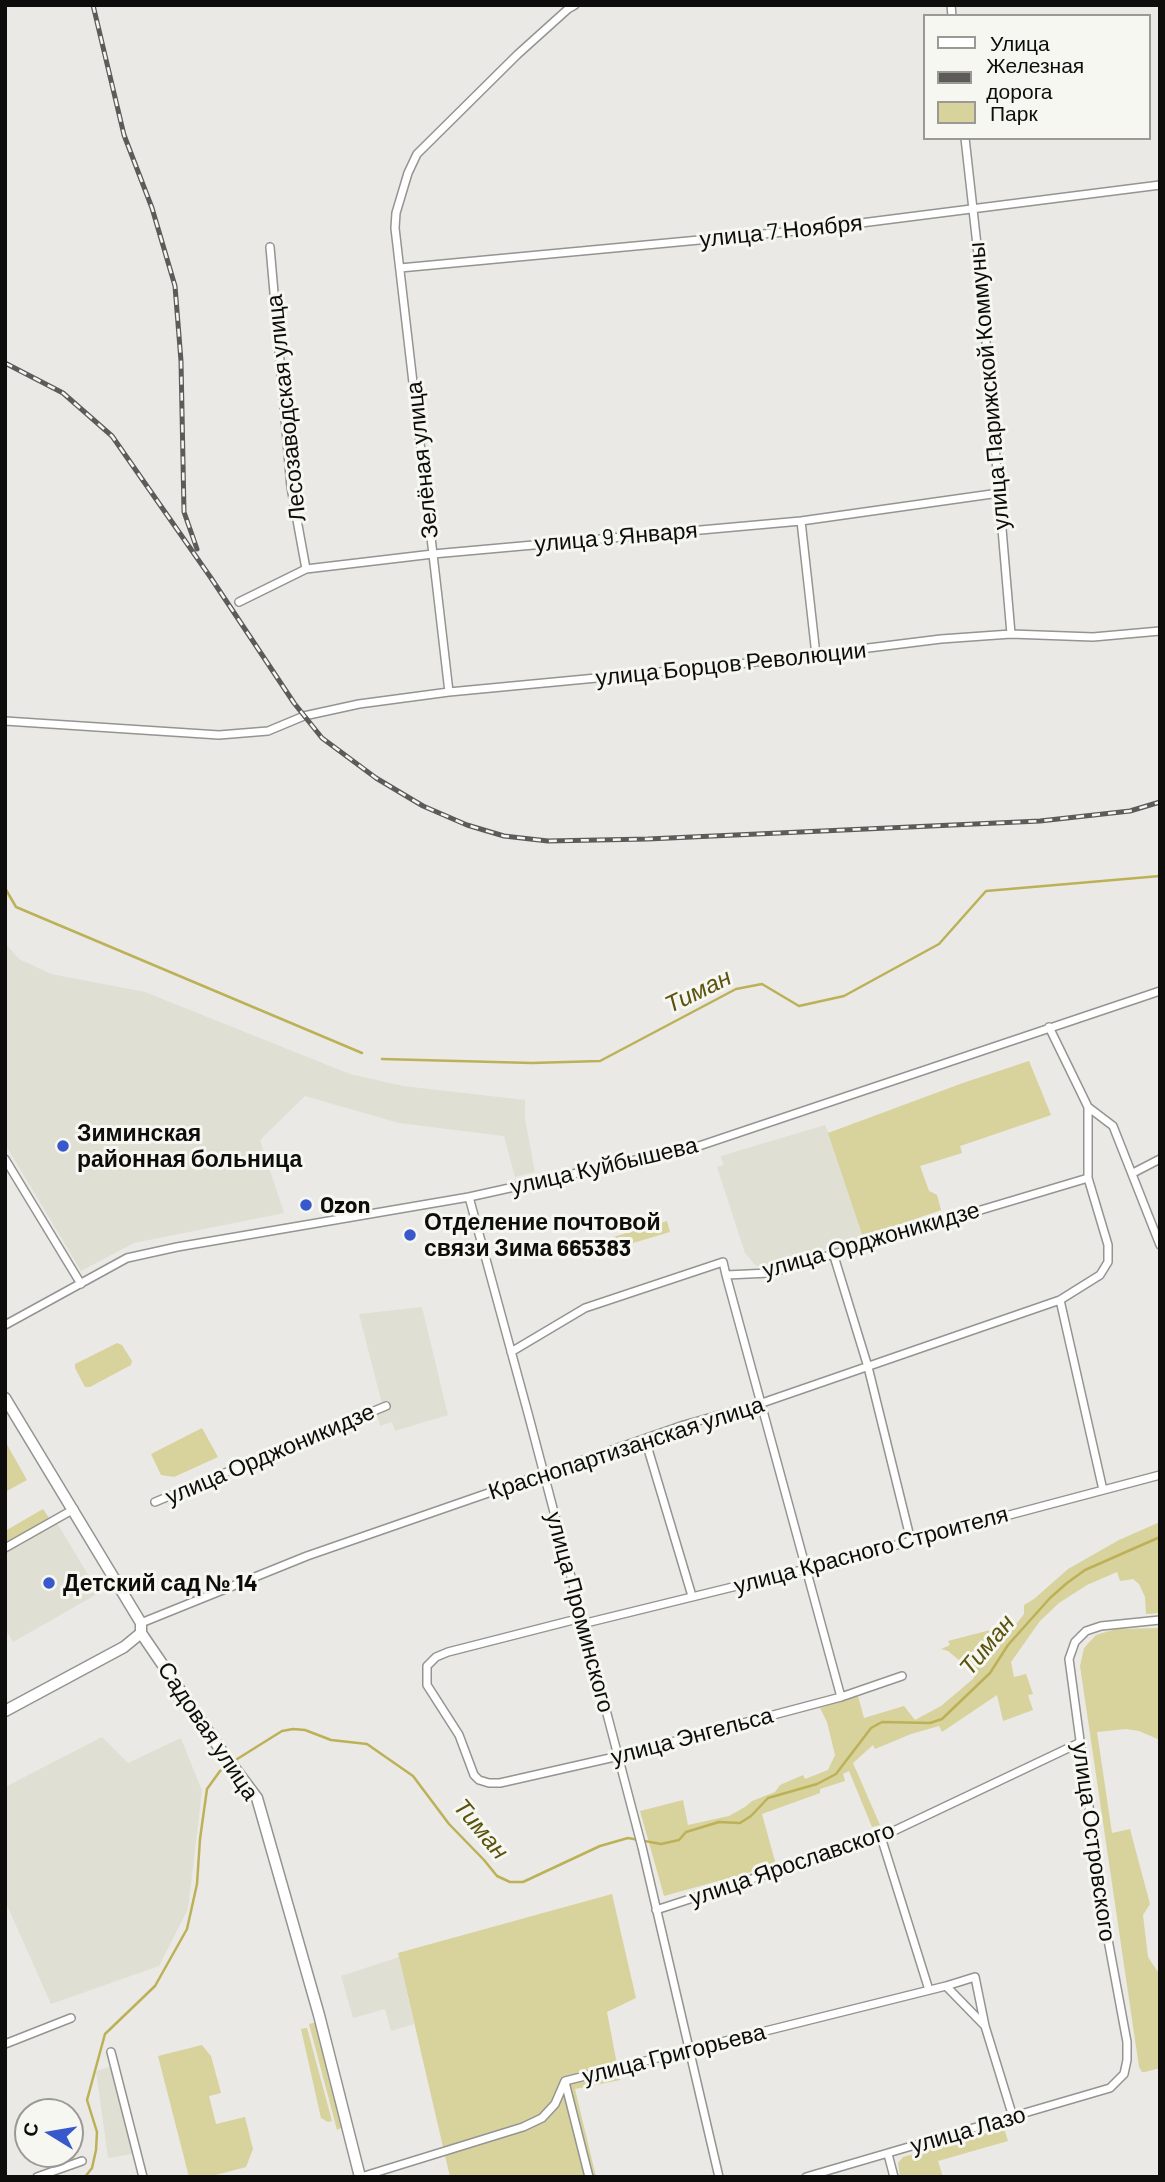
<!DOCTYPE html>
<meta charset="utf-8">
<style>
body{margin:0}
#map{position:relative;width:1165px;height:2182px;overflow:hidden;background:#eae9e5;font-family:Barlow,sans-serif}
canvas{display:block}
.frame{position:absolute;inset:0;border:7px solid #0e0d0c;pointer-events:none}
.legend{position:absolute;left:923px;top:14px;width:228px;height:126px;box-sizing:border-box;background:#f7f7f2;border:2px solid #9a9996;margin:0;padding:9px 12px;list-style:none;font-size:21px;color:#0e0d0c}
.legend li{display:flex;align-items:center;gap:14px;height:35px}
.legend b{width:35px;border:2px solid #9a9996}
.north{position:absolute;left:14px;top:2098px;width:70px;height:70px;box-sizing:border-box;background:#f7f7f2;border:2px solid #9a9996;border-radius:50%;rotate:281deg;font-size:19px;font-weight:700;line-height:28px;text-align:center;color:#0e0d0c}
.north::after{content:'';display:block;margin:auto;width:24px;height:32px;background:#3859cb;clip-path:polygon(50% 0,100% 100%,50% 72%,0 100%)}
</style>
<div id="map">
<canvas width="1165" height="2182"></canvas>
<div class="frame"></div>
<ul class="legend">
<li><b style="height:9px;background:#fff"></b>Улица</li>
<li><b style="height:9px;background:#5c5b59"></b>Железная дорога</li>
<li><b style="height:19px;background:#d8d29c"></b>Парк</li>
</ul>
<div class="north">С</div>
</div>
<script>
const ctx = document.querySelector('canvas').getContext('2d');
ctx.lineJoin = 'round';
function fillPath(path, color) { ctx.fillStyle = color; ctx.fill(path, 'evenodd'); }
const shape = rows => new Path2D(rows.map(r => 'M' + r).join(''));
function trace(path, color, width, dash) { ctx.strokeStyle = color; ctx.lineWidth = width; ctx.lineCap = dash ? 'butt' : 'round'; ctx.setLineDash(dash || []); ctx.stroke(path); }
function write(font, color, halo, rows, align = 'center') {
  ctx.font = font + ' Barlow,sans-serif'; ctx.lineWidth = 6; ctx.setLineDash([]); ctx.textBaseline = 'middle'; ctx.strokeStyle = halo; ctx.fillStyle = color; for (const [text, x, y, turn = 0] of rows) {
    ctx.save(); ctx.translate(x, y); ctx.rotate((+turn || 0) * Math.PI / 180); ctx.textAlign = isNaN(turn) ? turn : align; if (halo) ctx.strokeText(text, 0, 0); ctx.fillText(text, 0, 0); ctx.restore();
  }
}
fillPath(shape([
 [5,943,19,959,51,974,145,992,350,1074,403,1086,525,1100,525,1119,535,1172,515,1177,504,1136,399,1123,305,1096,260,1140,284,1213,134,1243,81,1271,5,1144],
 [1029,1061,1051,1115,960,1146,962,1153,920,1166,929,1191,937,1195,941,1210,768,1269,755,1265,745,1253,717,1167,723,1165,721,1156,825,1125,829,1133,963,1083],
 [422,1307,448,1415,395,1431,392,1422,380,1426,377,1415,384,1412,359,1314],
 [57,1523,99,1593,13,1642,5,1629,5,1553],
 [102,1737,128,1763,181,1738,202,1791,188,1909,159,1966,51,2004,5,1901,5,1787],
 [399,1957,414,2024,391,2031,385,2009,353,2018,341,1976],
 [110,2067,133,2154,108,2158,96,2071]
]), '#e0dfd3');
fillPath(shape([
 [1029,1061,1051,1115,960,1146,962,1153,920,1166,929,1191,937,1195,941,1210,863,1237,828,1133,963,1083],
 [667,1221,670,1232,586,1257,583,1246],
 [117,1343,122,1345,132,1361,131,1365,90,1387,85,1387,75,1368,75,1364],
 [202,1428,218,1457,174,1477,161,1475,151,1454],
 [5,1441,27,1480,5,1492],
 [43,1509,49,1518,5,1543,5,1531],
 [1160,1522,1160,1613,1146,1614,1145,1597,1139,1584,1133,1579,1120,1581,1117,1572,1087,1585,1059,1603,1040,1621,1011,1662,1014,1677,1026,1674,1033,1694,1028,1695,1033,1710,1003,1721,997,1695,942,1732,939,1726,911,1734,875,1749,873,1745,853,1763,880,1825,872,1827,849,1771,843,1774,845,1781,820,1789,820,1793,762,1814,776,1865,664,1896,640,1811,683,1800,688,1825,729,1816,745,1807,752,1801,775,1792,780,1785,803,1775,805,1779,828,1770,835,1755,827,1722,820,1708,858,1696,864,1718,904,1706,915,1720,941,1706,974,1678,974,1675,966,1666,948,1651,941,1649,950,1645,948,1641,1017,1623,1024,1614,1024,1605,1034,1599,1068,1569,1119,1540],
 [1160,1628,1160,1740,1139,1731,1126,1729,1097,1732,1112,1833,1130,1829,1150,1904,1143,1915,1148,1957,1160,1975,1160,2068,1145,2072,1142,2072,1139,2067,1080,1666,1084,1648,1096,1635,1116,1629],
 [612,1894,636,1998,607,2012,620,2080,575,2089,596,2177,450,2177,398,1953],
 [317,2022,342,2119,341,2128,337,2130,309,2024],
 [307,2028,332,2121,328,2122,321,2118,301,2029],
 [202,2045,211,2056,221,2093,209,2096,216,2124,245,2117,253,2149,246,2167,208,2177,189,2177,158,2056],
 [1004,2128,1008,2141,938,2161,943,2177,900,2177,898,2163,903,2157]
]), '#d8d29c');
trace(shape([
 [5,888,16,907,362,1053],
 [382,1059,532,1063,600,1061,736,989,762,984,799,1006,844,996,939,944,986,891,1160,876],
 [234,1761,282,1731,293,1729,305,1730,331,1740,367,1744,413,1776,449,1824,484,1860,497,1876,510,1882,523,1882,600,1846,628,1838,661,1844,679,1840,686,1832,719,1822,740,1823,751,1816,768,1798,817,1784,836,1774,871,1728,882,1722,930,1723,942,1719,990,1673,1008,1645,1050,1598,1067,1583,1085,1570,1160,1537],
 [85,2177,92,2168,96,2150,97,2132,87,2100,105,2034,155,1986,187,1929,197,1884,200,1839,207,1789,220,1771,228,1765]
]), '#bcb157', 2.5);
const minor = shape([
 [951,5,952,16],
 [965,138,980,272,1011,634],
 [270,247,291,487,306,569],
 [400,268,806,230,1160,185],
 [801,521,816,655],
 [239,602,306,569,433,554,801,521,999,493],
 [449,692,395,228,396,213,408,173,417,154,518,54,568,9,575,5],
 [5,721,219,735,268,731,304,716,359,704,449,692,723,666,941,639,1011,634,1093,637,1160,631],
 [1049,1027,1088,1107,1113,1126,1160,1245],
 [5,1159,81,1284],
 [1133,1173,1160,1159],
 [469,1197,529,1417,642,1847,719,2177],
 [833,1253,868,1367,911,1541],
 [726,1275,841,1697],
 [1060,1300,1103,1490],
 [5,1325,127,1258,177,1247,469,1197,699,1146,1160,991],
 [511,1352,585,1308,723,1262,726,1275,770,1273,1088,1178],
 [645,1439,692,1596],
 [155,1502,386,1406],
 [5,1548,74,1509],
 [581,1618,448,1652,436,1657,427,1666,427,1685,459,1735,474,1775,479,1780,489,1783,500,1783,619,1756,841,1697,902,1676],
 [141,1623,307,1556,684,1425,762,1403,1060,1300,1100,1275,1108,1262,1108,1245,1088,1178,1088,1107],
 [582,1624,806,1569,1160,1475],
 [881,1837,929,1990],
 [656,1910,881,1837,1079,1743],
 [946,1986,975,1977,985,2026,1013,2117],
 [5,2044,71,2018],
 [111,2052,143,2177],
 [565,2082,589,2177],
 [888,2154,894,2177],
 [37,2177,82,2161],
 [361,2177,523,2127,542,2118,555,2104,565,2081,946,1986,985,2026],
 [806,2177,1110,2088,1124,2074,1127,2060,1127,2042,1104,1918,1069,1659,1075,1642,1086,1631,1101,1626,1160,1620]
]);
const tertiary = shape([
 [5,1398,141,1623,141,1633,220,1749,257,1798,319,2015,360,2177],
 [5,1711,124,1647,141,1633]
]);
trace(minor, '#949490', 10);
trace(tertiary, '#949490', 13);
trace(minor, '#fff', 7);
trace(tertiary, '#fff', 10);
const rail = shape([
 [93,5,124,135,152,208,175,286,181,361,184,512,197,549],
 [5,363,63,393,112,436,211,578,294,703,322,738,376,778,423,806,467,825,504,836,548,841,648,839,1040,821,1130,811,1160,802]
]);
trace(rail, '#5c5b59', 5);
trace(rail, '#f7f7f2', 2.5, [8]);
for (const [x, y, r, color] of [
 [63,1146,7,"#3859cb"],
 [306,1205,7,"#3859cb"],
 [410,1235,7,"#3859cb"],
 [49,1583,7,"#3859cb"]
]) { const dot = new Path2D(); dot.arc(x, y, r, 0, 2 * Math.PI); ctx.fillStyle = color; ctx.fill(dot); trace(dot, '#f7f7f2', 2.5); }
write('23px', '#0e0d0c', '#f7f7f2', [
 ["улица 7 Ноября",781,231,-6],
 ["улица Парижской Коммуны",989,386,-95],
 ["Лесозаводская улица",286,408,-96],
 ["Зелёная улица",422,460,-96],
 ["улица 9 Января",616,537,-5],
 ["улица Борцов Революции",731,664,-6],
 ["улица Куйбышева",604,1166,-13],
 ["улица Орджоникидзе",871,1240,-16],
 ["Краснопартизанская улица",626,1448,-18],
 ["улица Орджоникидзе",270,1454,-23],
 ["улица Красного Строителя",871,1550,-15],
 ["улица Проминского",580,1612,75],
 ["Садовая улица",208,1731,56],
 ["улица Энгельса",692,1736,-15],
 ["улица Островского",1094,1842,82],
 ["улица Ярославского",792,1864,-19],
 ["улица Григорьева",674,2054,-14],
 ["улица Лазо",968,2130,-16]
]);
write('bold 23px', '#0e0d0c', '#f7f7f2', [
 ["Зиминская",77,1133],
 ["районная больница",77,1159],
 ["Ozon",320,1205],
 ["Отделение почтовой",424,1222],
 ["связи Зима 665383",424,1248],
 ["Детский сад № 14",63,1583]
], 'left');
write('italic 24px', '#5b530d', '#f7f7f2', [
 ["Тиман",698,991,-26],
 ["Тиман",987,1645,-50],
 ["Тиман",481,1829,50]
]);
</script>
